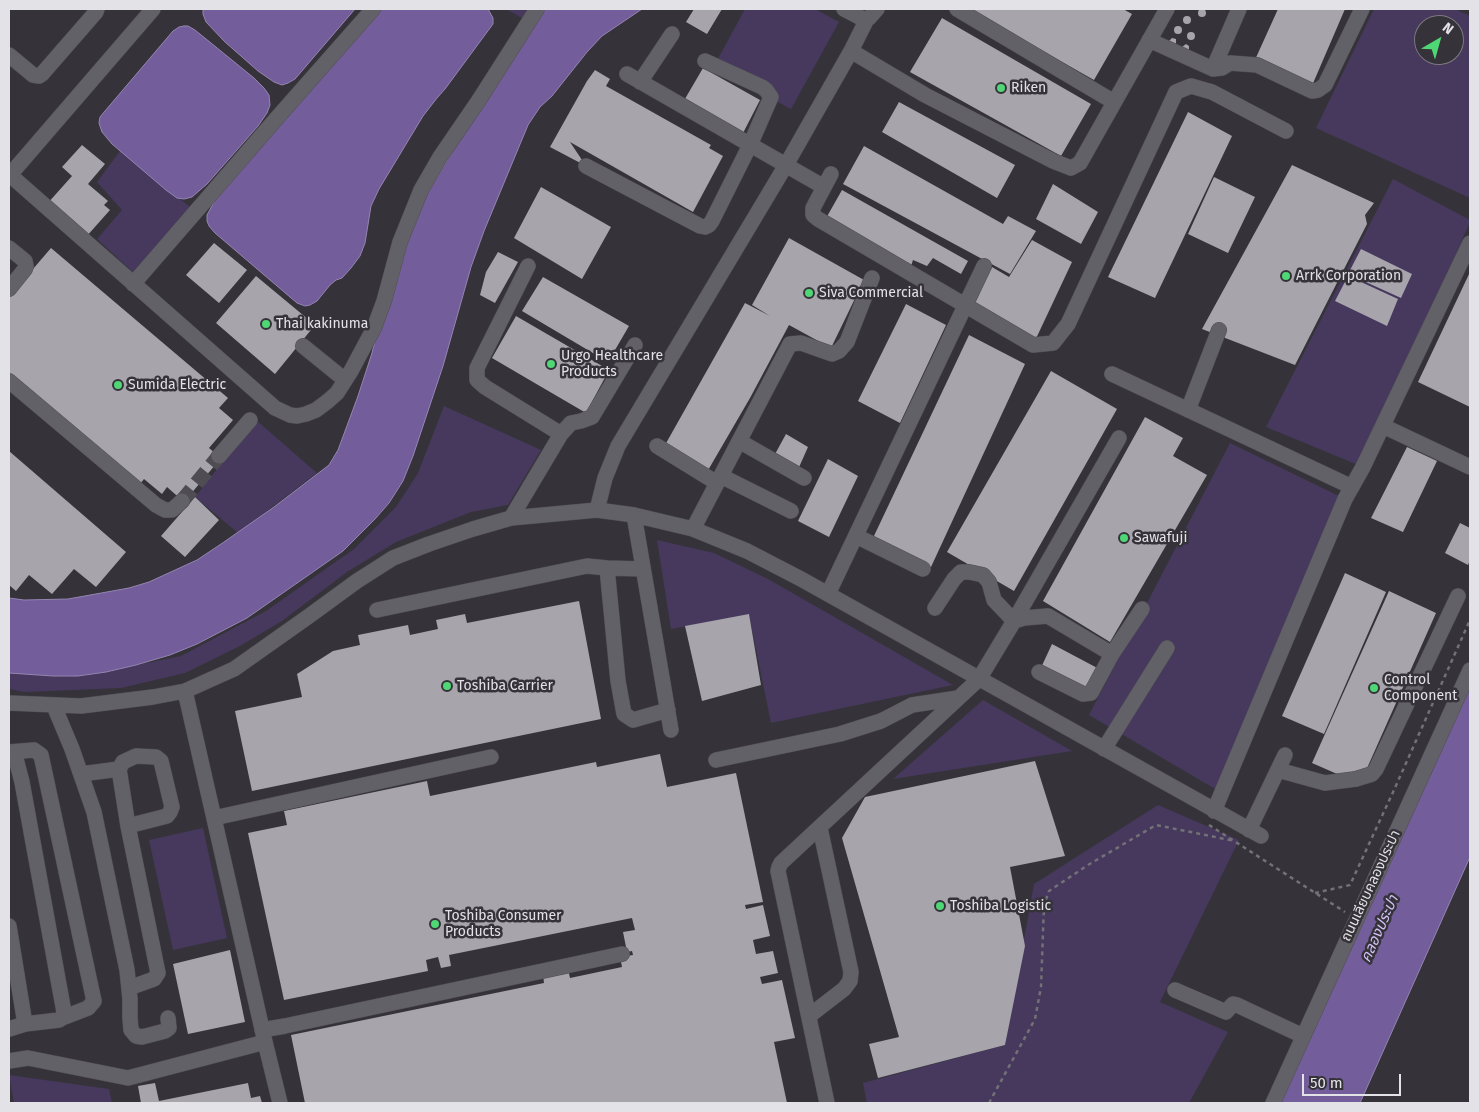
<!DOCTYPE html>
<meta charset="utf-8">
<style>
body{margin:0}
#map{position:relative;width:1479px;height:1112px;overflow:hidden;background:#353339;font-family:"Fira Sans",sans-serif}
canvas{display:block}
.frame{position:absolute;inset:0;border:10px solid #e3e2e6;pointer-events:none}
.north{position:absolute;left:1414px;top:15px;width:50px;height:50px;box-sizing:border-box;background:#353339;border:1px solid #7b797e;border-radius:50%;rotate:38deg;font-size:14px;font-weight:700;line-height:20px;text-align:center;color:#e3e2e6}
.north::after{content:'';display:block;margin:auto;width:18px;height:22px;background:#4fd675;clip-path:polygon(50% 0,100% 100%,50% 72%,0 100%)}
.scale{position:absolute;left:1302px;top:1074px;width:99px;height:22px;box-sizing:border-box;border:2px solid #e3e2e6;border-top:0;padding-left:6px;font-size:15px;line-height:18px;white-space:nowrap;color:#e3e2e6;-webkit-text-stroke:4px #353339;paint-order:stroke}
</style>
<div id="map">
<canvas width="1479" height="1112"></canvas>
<div class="frame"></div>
<div class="north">N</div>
<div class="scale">50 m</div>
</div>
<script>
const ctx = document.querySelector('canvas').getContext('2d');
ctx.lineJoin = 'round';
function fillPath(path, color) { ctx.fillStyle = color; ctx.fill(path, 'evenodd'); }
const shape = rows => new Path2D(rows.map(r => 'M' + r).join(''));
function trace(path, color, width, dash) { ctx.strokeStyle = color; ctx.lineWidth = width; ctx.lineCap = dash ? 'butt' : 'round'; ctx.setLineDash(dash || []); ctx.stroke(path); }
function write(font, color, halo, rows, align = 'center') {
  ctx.font = font + ' "Fira Sans","Noto Sans Thai",sans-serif'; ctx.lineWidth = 5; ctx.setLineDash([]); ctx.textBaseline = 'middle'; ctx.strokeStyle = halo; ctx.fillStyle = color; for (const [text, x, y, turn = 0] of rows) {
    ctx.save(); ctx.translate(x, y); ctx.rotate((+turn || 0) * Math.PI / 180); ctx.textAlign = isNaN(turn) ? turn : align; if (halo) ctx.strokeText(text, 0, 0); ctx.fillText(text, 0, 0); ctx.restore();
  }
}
fillPath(shape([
 [506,9,530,9,522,18],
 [745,9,815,9,839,22,791,109,713,68],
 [1374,9,1455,9,1470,16,1470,198,1316,128],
 [1424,25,1454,25,1454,55,1424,55],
 [120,151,190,207,133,272,97,239,122,210,97,182],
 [1393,179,1470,220,1470,222,1363,467,1266,427],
 [444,406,541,450,508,505,471,512,396,542,347,572,282,621,240,646,185,673,121,688,25,692,9,689,9,672,83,676,181,656,266,611,354,549,396,507,418,473],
 [256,420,317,473,238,533,195,497],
 [1230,443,1345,499,1222,793,1089,715],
 [657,540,714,553,768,579,953,685,771,723,749,615,671,629],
 [983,700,1072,751,893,779],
 [1158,805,1239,840,1160,1002,1228,1032,1189,1103,867,1103,863,1083,1005,1045,1034,884],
 [203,828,227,938,173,950,149,840],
 [9,1075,109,1089,112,1103,14,1103]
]), '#46395d');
const water = shape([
 [203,9,355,9,295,79,288,83,282,85,274,82,258,71,225,42,206,22,203,14,203,9],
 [378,9,488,9,493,18,493,24,445,89,437,98,423,116,379,189,371,206,365,243,360,256,351,268,342,278,336,280,330,285,317,301,310,305,305,306,297,303,215,233,209,226,207,221,207,215,214,202,378,9],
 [546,9,642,9,602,36,587,52,552,96,540,107,528,125,484,231,471,267,443,366,413,456,403,481,389,503,375,519,343,551,247,618,197,644,170,655,136,665,106,672,78,676,53,676,9,673,9,598,24,600,68,599,129,588,149,582,197,560,224,542,274,507,329,465,338,450,358,396,372,353,390,282,412,219,515,47,546,9],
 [184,26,188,26,195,30,254,78,264,88,269,95,270,105,267,113,258,126,207,184,192,197,184,199,177,198,166,190,112,144,102,132,99,123,100,117,105,111,173,31,179,27,184,26],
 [1470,681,1470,857,1360,1103,1281,1103,1470,681]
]);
fillPath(water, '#735d9b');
trace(water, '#9585b2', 1);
fillPath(shape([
 [694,9,722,9,707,34,686,22],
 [968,9,1123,9,1132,14,1094,80],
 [1278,9,1345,9,1311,88,1254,62],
 '1198 13a4 4 0 1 1 8 0a4 4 0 1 1-8 0Z',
 '1183 20a4 4 0 1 1 8 0a4 4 0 1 1-8 0Z',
 [942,18,1091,104,1061,156,910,72],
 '1174 30a4 4 0 1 1 8 0a4 4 0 1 1-8 0Z',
 '1187 36a4 4 0 1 1 8 0a4 4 0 1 1-8 0Z',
 [1172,38,1176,39,1176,44,1169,41],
 [1186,44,1189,46,1189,50,1182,47],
 [703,68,760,100,741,137,682,104],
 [595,70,610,79,606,86,711,145,709,148,723,156,693,212,570,142,586,166,550,147,587,81],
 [899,102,1015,165,997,198,882,132],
 [1188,112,1232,136,1155,298,1108,277],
 [82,145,105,164,88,184,108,201,104,205,110,210,86,237,47,204,72,176,62,167],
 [864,146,1003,224,1008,216,1036,231,1010,274,843,184],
 [1292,165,1374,203,1365,215,1367,224,1295,365,1202,329],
 [1214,177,1255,197,1228,253,1188,234],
 [1053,184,1098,212,1081,244,1036,219],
 [541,187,611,227,582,279,514,238],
 [842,190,968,261,961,274,933,258,927,266,913,260,910,269,825,220],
 [789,238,864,280,831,348,789,325,750,398,707,472,665,445,745,303,770,316,752,305],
 [1032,240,1072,262,1033,345,972,305,992,267,1009,277],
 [214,243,247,270,219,303,186,275],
 [51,248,228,398,219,408,233,420,209,448,221,458,184,502,167,487,162,494,144,479,140,484,9,373,9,297],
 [1361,249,1412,274,1401,298,1348,274],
 [498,252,518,262,495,303,480,295,486,272],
 [1470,272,1470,407,1418,382],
 [256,276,315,325,275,374,216,323],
 [1348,276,1398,299,1387,326,1335,301],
 [543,277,629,326,608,362,522,311],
 [906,304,946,325,900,423,858,401],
 [516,316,609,370,586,413,492,358],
 [969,335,1025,364,931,567,873,538],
 [1051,371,1117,409,1014,591,947,552],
 [1145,417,1183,438,1173,456,1207,475,1110,642,1043,601],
 [786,434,808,447,796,474,774,456],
 [1407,447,1437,461,1403,532,1371,518],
 [9,451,126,552,96,587,74,569,52,594,29,575,16,591,9,585],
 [828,459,858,476,829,537,798,521],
 [195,497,219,520,185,557,161,536],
 [1460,523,1470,528,1470,560,1468,565,1445,553],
 [1345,573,1386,592,1324,734,1282,716],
 [1389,591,1436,613,1360,784,1312,763],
 [579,601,601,719,252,791,235,711,302,697,297,674,333,651,360,645,358,635,408,625,410,635,438,629,436,620,465,614,467,623],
 [749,614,761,685,702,701,685,626],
 [1052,644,1103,671,1083,694,1039,672],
 [660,754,667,787,736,773,763,902,745,905,746,909,763,905,770,936,753,940,756,954,773,951,778,973,760,977,762,984,782,980,795,1038,774,1042,787,1103,305,1103,291,1035,544,983,543,975,568,969,570,978,622,967,620,957,633,955,632,951,627,952,623,932,635,930,632,918,449,955,451,966,441,968,438,957,426,960,428,971,284,1000,248,833,287,825,284,811,427,781,430,796,596,762,597,767],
 [1035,761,1065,856,1010,867,1025,946,1005,1045,878,1078,869,1044,899,1037,842,838,865,797],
 [230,950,245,1022,188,1034,173,964],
 [155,1083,159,1101,248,1083,251,1098,260,1096,262,1103,141,1103,138,1086]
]), '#a7a4ac');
trace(shape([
 [182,501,219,456]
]), '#4f4d53', 15, [15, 8]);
const minor = shape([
 [844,9,865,20,869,18,877,9],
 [957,9,1114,102],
 [1149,40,1213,69,1222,68,1230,63,1257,65,1312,91,1318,90,1325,85,1362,9],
 [851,51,925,95,1053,161,1071,168,1080,163,1167,9],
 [9,55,33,75,39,76,42,74,96,12,97,9],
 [1213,69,1239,9],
 [627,74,824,187],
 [640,82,672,34],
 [586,166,700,226,705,227,709,225,712,221,750,145,771,97,766,90,762,87,705,61],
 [831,174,813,208,813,215,818,219,1033,345,1053,343,1068,324,1176,92,1191,86,1212,92,1286,131],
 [10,175,275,408,290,415,297,416,306,414,316,410,328,401,337,393,351,371,374,328,384,301,400,242,421,190,440,157,479,100,537,9],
 [9,176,153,9],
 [9,248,25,261,26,266,25,269,9,289],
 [133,284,276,119,373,9],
 [303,346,345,380],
 [1112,374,1352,487],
 [9,381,156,505,165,510,172,510,182,501],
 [1188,410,1219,330],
 [1383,426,1470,467],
 [561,434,571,423,581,421,592,417,635,345],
 [739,441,804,478],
 [657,446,717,483],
 [219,456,250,420],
 [721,476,791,511],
 [597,510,605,478,618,446,786,165,851,51,867,19],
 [634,515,671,730],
 [511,518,561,434,485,387,477,380,477,368,528,266],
 [693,529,790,344,801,343,832,354,839,351,847,342,872,278],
 [856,536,923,569],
 [607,568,618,681,624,714,633,720,668,710],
 [828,594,984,266],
 [935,608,954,579,961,572,969,572,983,575,989,582,994,600,1014,621,1024,618,1048,616,1112,654,1142,609],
 [377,610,587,566,607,568,643,569],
 [1039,672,1083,694,1091,693,1112,654],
 [185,691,265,1042],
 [9,703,81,706,153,697,185,691,234,669,309,616,357,581,393,558,429,544,473,529,511,518,597,510,634,515,693,529,747,551,801,579,1261,836],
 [54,706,72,749,94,812,127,970,130,999,130,1018,131,1030,136,1036,142,1037,165,1031,169,1028,168,1018],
 [1104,749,1167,648],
 [9,752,16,759,22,782,64,1012,62,1018,59,1020,25,1024,9,1029],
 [9,752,34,750,41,755,94,1001,88,1008,62,1018],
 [716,760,840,734,881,721,912,705,958,698],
 [1278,770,1325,783,1356,779,1372,774,1376,769,1458,596],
 [81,774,119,769],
 [1214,811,1345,499,1363,467,1470,243],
 [214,818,491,757],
 [128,826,167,816,170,812,172,807,161,761,156,757,136,756,123,762,119,769,128,826,158,973,154,979,129,988],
 [1249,830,1285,755],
 [9,926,25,1024],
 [1175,990,1226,1012,1233,1004,1237,1005,1303,1036],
 [809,1016,844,989,850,981,851,972,820,828],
 [262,1030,285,1026,622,954],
 [9,1061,28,1058,128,1078,265,1042,280,1103],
 [827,1103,778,871,779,867,781,863,979,679,1014,621,1119,438],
 [1273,1103,1470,670]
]);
trace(minor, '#504f54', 16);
trace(shape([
 [1209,825,1345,912],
 [1315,893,1350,885,1394,790,1470,620],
 [989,1103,1035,1019,1041,987,1044,905,1049,891,1088,865,1156,825,1235,841]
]), '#727176', 2.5, [4, 4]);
trace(minor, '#636168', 15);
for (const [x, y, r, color] of [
 [1001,88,5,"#4fd675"],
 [1286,276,5,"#4fd675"],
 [809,293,5,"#4fd675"],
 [266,324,5,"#4fd675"],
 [551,364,5,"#4fd675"],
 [118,385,5,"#4fd675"],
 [1124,538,5,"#4fd675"],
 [447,686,5,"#4fd675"],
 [1374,688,5,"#4fd675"],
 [940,906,5,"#4fd675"],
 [435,924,5,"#4fd675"]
]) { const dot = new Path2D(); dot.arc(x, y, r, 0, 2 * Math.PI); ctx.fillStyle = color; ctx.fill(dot); trace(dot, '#353339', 2); }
write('14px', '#e3e2e6', '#353339', [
 ["Riken",1011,88],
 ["Arrk Corporation",1296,276],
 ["Siva Commercial",819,293],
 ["Thai kakinuma",276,324],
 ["Urgo Healthcare",561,356],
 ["Products",561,372],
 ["Sumida Electric",128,385],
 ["Sawafuji",1134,538],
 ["Control",1384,680],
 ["Component",1384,696],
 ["Toshiba Carrier",457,686],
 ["Toshiba Logistic",950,906],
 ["Toshiba Consumer",445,916],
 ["Products",445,932]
], 'left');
write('14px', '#e3e2e6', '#353339', [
 ["ถนนเลียบคลองประปา",1371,886,-65]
]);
write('italic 15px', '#d3c1f7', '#353339', [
 ["คลองประปา",1380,929,-66]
]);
</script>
